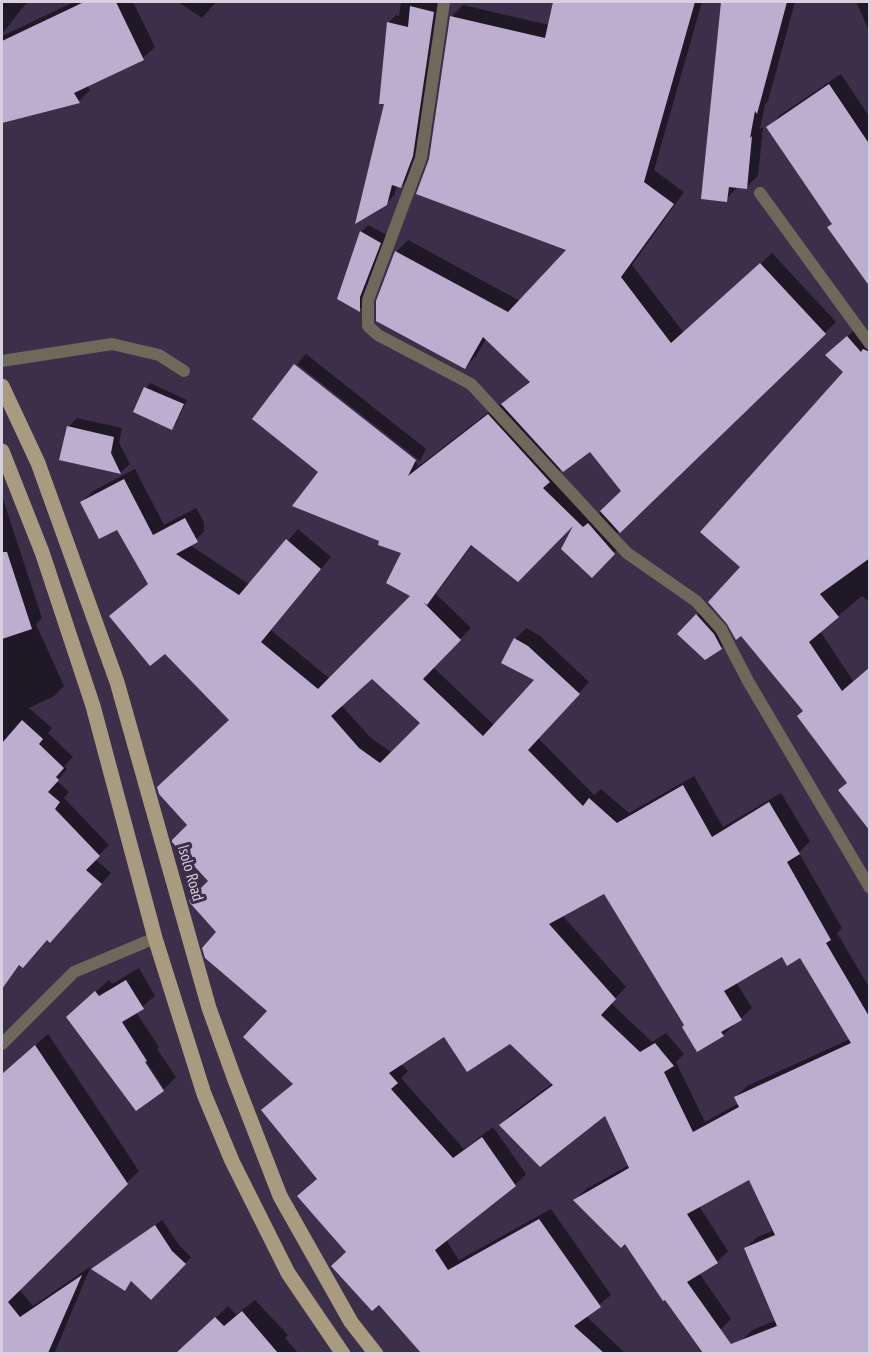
<!DOCTYPE html>
<style>
body{margin:0}
#map{position:relative;width:871px;height:1355px;overflow:hidden;background:#3b2f4a;font-family:"PT Sans Narrow",sans-serif}
canvas{display:block}
.frame{position:absolute;inset:0;border:3px solid #d7d0e1;pointer-events:none}
</style>
<div id="map">
<canvas width="871" height="1355"></canvas>
<div class="frame"></div>
</div>
<script>
const ctx = document.querySelector('canvas').getContext('2d');
ctx.lineJoin = 'round';
function fillPath(path, color) { ctx.fillStyle = color; ctx.fill(path, 'evenodd'); }
const shape = rows => new Path2D(rows.map(r => 'M' + r).join(''));
function trace(path, color, width, dash) { ctx.strokeStyle = color; ctx.lineWidth = width; ctx.lineCap = dash ? 'butt' : 'round'; ctx.setLineDash(dash || []); ctx.stroke(path); }
function write(font, color, halo, rows, align = 'center') {
  ctx.font = font + ' "PT Sans Narrow",sans-serif'; ctx.lineWidth = 6; ctx.setLineDash([]); ctx.textBaseline = 'middle'; ctx.strokeStyle = halo; ctx.fillStyle = color; for (const [text, x, y, turn = 0] of rows) {
    ctx.save(); ctx.translate(x, y); ctx.rotate((+turn || 0) * Math.PI / 180); ctx.textAlign = isNaN(turn) ? turn : align; if (halo) ctx.strokeText(text, 0, 0); ctx.fillText(text, 0, 0); ctx.restore();
  }
}
fillPath(shape([
 [2,2,27,2,2,34],
 [74,2,133,2,155,47,143,58,87,85,90,90,79,101,2,121,2,36],
 [178,2,216,2,202,18],
 [401,2,437,2,437,4,441,5,420,147,408,179,401,187,397,185,394,195,386,204,386,103,389,22,396,15,399,16],
 [555,2,702,2,654,170,684,192,632,265,684,333,772,253,836,322,616,534,624,542,603,565,563,549,577,520,518,580,472,545,436,594,471,628,433,667,494,725,536,680,515,639,526,628,539,635,589,682,538,738,594,795,601,789,629,813,694,776,723,827,781,793,810,841,799,853,842,928,837,933,870,989,868,1017,801,956,782,955,736,982,752,1008,723,1035,686,1025,604,892,562,915,626,987,611,1003,652,1042,666,1033,684,1054,676,1062,705,1122,739,1103,736,1097,747,1086,870,1030,870,1354,746,1354,741,1341,752,1330,777,1320,746,1248,757,1237,775,1230,749,1178,699,1206,728,1251,717,1262,699,1273,731,1319,720,1330,625,1242,575,1200,586,1189,629,1165,606,1113,501,1125,511,1114,553,1083,511,1042,445,1035,401,1064,408,1071,401,1078,464,1149,493,1127,526,1174,515,1185,446,1240,459,1260,551,1209,611,1295,586,1316,626,1354,423,1354,379,1303,348,1252,318,1178,263,1110,294,1083,270,1011,218,932,210,881,189,825,231,719,165,652,111,616,149,583,118,528,82,502,93,491,135,469,164,525,196,508,204,522,204,532,190,545,250,585,298,529,331,557,271,630,330,679,412,595,403,552,381,540,320,472,295,366,418,464,415,469,499,404,501,406,530,381,486,339,476,356,465,367,378,302,397,251,408,240,520,301,569,249,431,160,452,16,463,5,549,25],
 [590,450,623,491,595,517,553,477,562,468],
 [372,677,422,723,392,753,370,737,341,705],
 [723,2,795,2,768,101,765,104,760,129,763,127,758,176,746,187,738,186,726,200,703,198],
 [859,2,870,2,870,33,857,4],
 [841,74,870,118,870,284,833,223,768,127,779,116],
 [368,225,387,235,366,303,359,310,361,232],
 [860,325,870,340,870,603,862,596,820,631,853,681,870,667,870,829,848,782,805,710,742,567,845,372,827,355],
 [306,354,426,449,420,461,297,364],
 [150,383,187,400,176,423,172,428,135,411,146,388],
 [77,418,122,428,119,443,130,464,121,472,61,459,68,427],
 [2,496,42,618,36,624,64,686,54,696,29,708,52,728,48,733,73,757,64,766,67,769,57,781,69,792,64,798,109,845,95,859,111,873,60,931,47,938,20,964,2,989],
 [701,611,725,643,721,648,679,634],
 [139,968,155,996,136,1012,159,1047,157,1049,176,1077,164,1089,142,1055,139,1057,163,1090,136,1109,81,1005,109,980,112,984],
 [48,1034,139,1171,19,1289,33,1306,91,1266,54,1354,2,1354,2,1075],
 [162,1220,179,1245,191,1257,151,1298,133,1280,125,1289,93,1269],
 [255,1300,288,1335,285,1338,299,1354,178,1354,228,1306,236,1315]
]), '#0007');
fillPath(shape([
 [84,2,116,2,144,60,74,93,80,103,2,123,2,41],
 [553,2,695,2,644,182,674,204,621,277,671,343,760,263,826,334,620,533,600,511,621,491,590,452,563,472,501,404,530,382,483,337,465,369,376,321,376,301,395,251,508,312,566,250,416,194,429,159,450,16,545,38],
 [721,2,787,2,757,114,755,111,750,138,752,136,747,189,729,187,727,202,701,199],
 [410,6,434,12,413,156,401,188,392,185,387,205,355,224,384,104,379,104,387,22,408,27],
 [829,84,870,145,870,287,827,227,832,224,766,127],
 [360,231,381,243,360,297,360,312,337,299],
 [847,336,861,352,863,349,870,352,870,558,820,594,839,617,809,642,842,691,870,667,870,831,838,790,847,783,797,716,803,711,741,636,736,640,727,624,708,602,740,567,700,532,843,372,825,355],
 [294,364,416,460,408,476,488,414,550,482,543,488,583,527,588,523,615,554,592,578,561,549,573,526,518,582,471,545,427,605,423,602,461,640,423,679,483,736,534,680,501,663,514,638,528,646,580,694,528,750,583,806,589,798,617,823,683,785,712,837,769,802,800,854,787,862,831,940,826,943,870,1018,870,1353,703,1353,665,1300,663,1301,625,1244,621,1248,573,1200,629,1168,605,1116,540,1167,499,1125,553,1085,510,1044,467,1072,444,1037,389,1073,398,1083,391,1089,453,1158,482,1137,516,1186,435,1250,448,1270,539,1219,601,1307,574,1326,604,1353,421,1353,379,1305,372,1311,331,1266,346,1252,297,1196,317,1179,261,1110,293,1084,243,1037,267,1011,205,958,202,948,216,932,190,903,189,900,208,881,172,842,172,840,187,825,159,794,157,787,229,720,165,654,150,666,109,616,148,584,117,530,99,539,80,502,124,479,153,535,185,518,198,542,176,554,239,595,286,539,321,569,261,642,318,689,410,596,386,583,401,553,378,545,379,541,292,506,318,472,252,419],
 [372,679,420,723,380,763,359,748,331,716],
 [604,894,684,1025,682,1027,697,1052,724,1036,721,1032,742,1020,724,991,782,957,787,966,800,958,851,1043,734,1097,739,1107,693,1132,664,1072,674,1066,655,1043,640,1052,601,1015,616,999,549,924],
 [749,1180,775,1235,744,1248,777,1326,731,1344,687,1282,718,1263,687,1214],
 [144,387,184,404,172,430,133,412],
 [67,426,114,437,111,453,121,474,59,460],
 [2,552,7,552,32,629,2,639],
 [696,614,714,634,722,649,705,660,677,634],
 [22,720,43,739,39,744,64,768,56,777,59,780,48,792,60,802,55,809,100,856,86,870,102,884,50,943,47,940,23,968,19,965,2,989,2,743],
 [126,980,144,1009,122,1022,147,1061,145,1062,164,1091,136,1111,66,1017,95,991,99,996],
 [35,1045,128,1184,8,1302,20,1317,82,1275,48,1353,2,1353,2,1074],
 [155,1225,172,1251,186,1264,151,1300,131,1281,125,1291,91,1269],
 [242,1311,278,1353,176,1353,215,1317,224,1326]
]), '#bbaecf');
trace(shape([
 [2,361,112,344,159,355,184,371]
]), '#70695b', 12);
trace(shape([
 [444,2,421,158,368,300,368,326,378,335,471,384,627,553,696,601,721,629,748,681,870,888],
 [760,193,870,344],
 [2,1044,74,972,155,938]
]), '#70695b', 12);
trace(shape([
 [2,386,38,463,117,682,209,1008,235,1080,280,1196,351,1322,376,1354],
 [2,451,42,552,93,706,155,938,204,1094,232,1161,288,1273,343,1354]
]), '#a99b7f', 15);
write('16px', '#d7d0e1', '#3b2f4a', [
 ["Isolo Road",190,873,74]
]);
</script>
